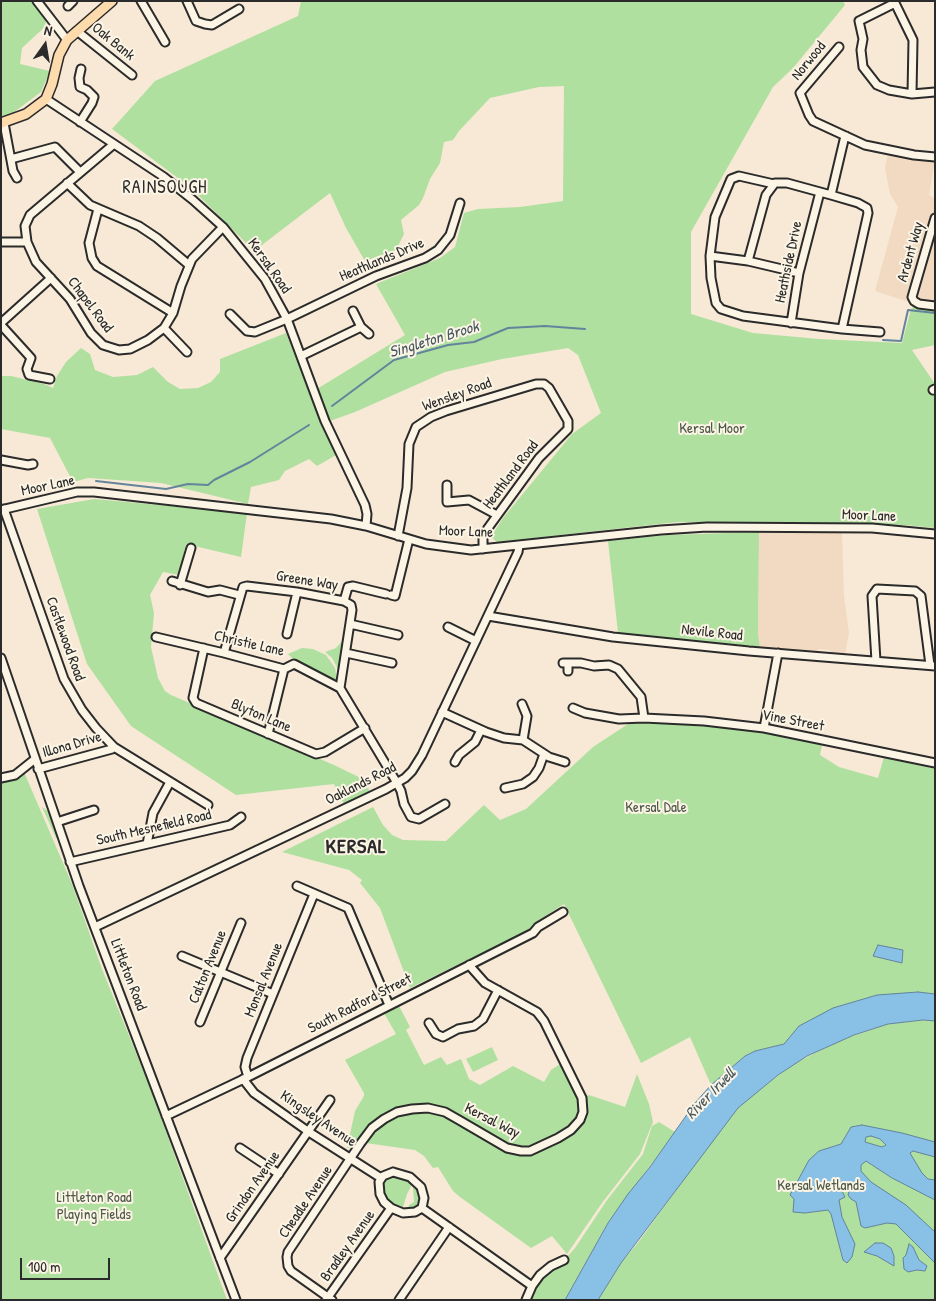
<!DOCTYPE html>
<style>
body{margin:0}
#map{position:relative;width:936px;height:1301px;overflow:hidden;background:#f7e9d5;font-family:"Patrick Hand",sans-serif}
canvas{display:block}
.frame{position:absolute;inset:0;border:2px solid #2b2b2b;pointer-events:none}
.north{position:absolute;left:20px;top:20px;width:50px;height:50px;-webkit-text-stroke:4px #fcf5e5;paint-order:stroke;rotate:13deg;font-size:14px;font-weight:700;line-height:20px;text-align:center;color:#2b2b2b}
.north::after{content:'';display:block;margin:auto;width:18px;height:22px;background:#2b2b2b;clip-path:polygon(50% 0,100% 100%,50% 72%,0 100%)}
.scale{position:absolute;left:20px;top:1258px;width:90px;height:22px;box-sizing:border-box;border:2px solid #2b2b2b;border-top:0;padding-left:6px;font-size:15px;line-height:18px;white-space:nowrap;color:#2b2b2b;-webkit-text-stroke:4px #fcf5e5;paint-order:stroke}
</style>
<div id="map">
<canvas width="936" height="1301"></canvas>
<div class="frame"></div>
<div class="north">N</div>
<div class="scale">100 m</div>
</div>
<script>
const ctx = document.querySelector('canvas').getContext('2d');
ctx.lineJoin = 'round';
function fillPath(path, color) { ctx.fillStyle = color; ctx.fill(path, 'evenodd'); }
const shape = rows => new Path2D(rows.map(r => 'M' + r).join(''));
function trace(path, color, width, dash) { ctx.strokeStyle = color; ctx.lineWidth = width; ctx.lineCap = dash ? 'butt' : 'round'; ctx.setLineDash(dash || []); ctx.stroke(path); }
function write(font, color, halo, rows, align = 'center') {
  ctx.font = font + ' "Patrick Hand",sans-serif'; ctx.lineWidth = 4; ctx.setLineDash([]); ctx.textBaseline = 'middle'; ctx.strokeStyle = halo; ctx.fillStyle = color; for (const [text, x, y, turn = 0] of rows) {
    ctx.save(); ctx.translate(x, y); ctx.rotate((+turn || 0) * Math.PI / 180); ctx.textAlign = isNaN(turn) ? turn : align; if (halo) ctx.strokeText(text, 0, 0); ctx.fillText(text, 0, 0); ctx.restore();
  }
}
fillPath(shape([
 [888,154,935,160,929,195,935,199,935,237,933,241,935,241,935,307,918,305,875,291,898,207,890,194,885,168],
 [759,532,842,533,844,596,849,633,845,654,833,654,830,650,819,649,815,653,760,647,758,634]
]), '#f1dac1');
fillPath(shape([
 [1,1,32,1,48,24,22,48,20,64,50,71,41,92,10,115,1,118],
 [301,1,843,1,845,5,793,68,773,87,691,232,691,314,753,333,819,339,902,343,911,309,916,304,935,307,935,345,912,350,935,384,935,528,906,525,801,525,678,522,497,542,491,537,503,518,572,434,601,413,578,355,568,348,502,359,445,372,355,412,330,421,317,389,405,335,376,284,440,258,455,247,464,213,478,209,520,207,563,201,564,86,539,87,490,98,459,131,453,140,444,142,440,163,430,179,423,198,419,205,401,220,404,234,396,250,365,261,346,228,330,193,254,251,190,187,112,129,155,81,298,16],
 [286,333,321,424,336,455,317,466,309,459,285,471,279,480,251,487,248,504,161,483,88,478,73,482,50,438,1,429,1,376,11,376,44,384,53,388,57,376,66,362,81,348,90,354,95,370,113,377,137,375,153,367,168,382,180,389,198,388,211,382,220,372,220,359],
 [94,499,247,513,241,557,186,544,179,575,163,572,150,595,154,613,151,647,158,678,165,691,171,695,334,765,367,781,369,791,344,804,334,784,236,795,131,726,87,664,37,509],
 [759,532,758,634,760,647,618,633,608,541,667,535],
 [342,641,343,641,339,671,332,658,325,652,336,648],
 [302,648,313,649,326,655,335,668,337,680,297,663,288,654],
 [631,722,703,725,764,733,822,745,820,755,839,767,878,778,884,757,935,769,935,994,918,992,799,1026,785,1044,755,1051,745,1056,711,1085,690,1037,641,1063,564,904,547,915,529,930,410,988,380,908,360,883,362,880,349,870,282,852,373,807,383,825,392,835,403,840,446,841,484,805,500,820,526,809,593,747],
 [24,772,72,884,102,969,151,1090,227,1300,1,1300,1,782,13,781],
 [42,807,49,812,58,838,56,838],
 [399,1006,410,1027,406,1030,424,1065,441,1057,447,1065,461,1059,469,1079,480,1085,513,1066,544,1082,551,1070,563,1062,581,1101,580,1115,570,1129,534,1147,527,1148,514,1146,452,1110,438,1105,421,1104,403,1107,378,1118,367,1128,353,1148,347,1148,355,1111,364,1096,364,1093,345,1060,396,1034,384,1013],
 [923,1020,935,1021,935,1300,598,1300,621,1263,637,1244,711,1142,738,1108,751,1096,792,1065,838,1041,888,1024],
 [492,1047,498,1060,473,1072,466,1059],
 [637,1074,649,1104,653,1122,640,1154,602,1203,567,1254,552,1236,531,1248,460,1197,453,1191,438,1167,433,1168,424,1156,415,1150,366,1143,379,1126,386,1120,401,1113,424,1110,442,1113,507,1149,535,1152,575,1133,585,1117,586,1096,589,1095,625,1107],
 [659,1122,675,1132,608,1223,565,1300,530,1300,537,1285,545,1275,567,1262,567,1257,575,1248,607,1200,643,1154,652,1126],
 [390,1175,404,1177,413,1183,407,1194,403,1207,401,1209,393,1206,389,1200,385,1199,381,1188,384,1188,384,1185,381,1184,383,1180],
 [416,1185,422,1197,418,1208,407,1210,409,1205,414,1202,413,1188]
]), '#afe0a0');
const water = shape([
 [878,945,903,950,902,963,873,956,878,945],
 [918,992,935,994,935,1021,923,1020,888,1024,854,1035,807,1056,778,1075,738,1108,621,1263,598,1300,565,1300,608,1223,628,1194,650,1167,695,1103,711,1085,745,1056,755,1051,784,1044,799,1026,833,1008,877,995,918,992],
 [862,1125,902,1133,935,1142,935,1157,913,1151,910,1153,922,1173,928,1179,935,1180,935,1200,892,1178,866,1161,861,1165,861,1171,871,1182,906,1205,935,1232,935,1263,896,1224,887,1223,865,1228,861,1226,856,1202,851,1199,848,1195,850,1187,846,1184,843,1186,842,1191,845,1197,839,1200,842,1217,855,1244,852,1257,847,1263,843,1260,831,1214,828,1210,805,1213,793,1212,794,1199,790,1195,809,1160,819,1151,841,1144,851,1127,862,1125],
 [871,1136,880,1139,886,1145,882,1147,865,1142,866,1137,871,1136],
 [875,1243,883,1243,891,1248,894,1256,894,1266,877,1256,864,1252,875,1243],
 [909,1244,913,1247,919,1260,927,1266,925,1271,917,1270,908,1272,904,1269,903,1258,906,1255,909,1244]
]);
fillPath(water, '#88c0e6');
trace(water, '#63849b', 1);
trace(shape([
 [883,340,901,341,908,310,935,313],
 [332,406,394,360,448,345,474,342,508,328,545,326,585,329],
 [96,481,166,489,188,484,208,485,214,480,250,462,309,425]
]), '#63849b', 2);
const minor = shape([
 [37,1,67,40],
 [141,1,165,42],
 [187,1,196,21,205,24,212,25,239,9],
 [894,1,913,40,912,94],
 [895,3,859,21,863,39,861,50,863,67,877,85,889,90,912,94,935,92],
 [68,6,73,1],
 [77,31,132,75],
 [839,47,800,93,809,115,813,121,865,145,914,155,935,157],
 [46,99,164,177,193,200,223,227,265,279,287,319,325,421,365,505,367,514,366,526],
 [80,122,92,103,94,97,87,90,80,87,79,78,81,69],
 [4,123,13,171,17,178],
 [114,144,30,215,25,226,27,242,36,262,70,299,91,333,103,345,119,350,130,349,148,340,164,328,173,313,181,286,192,259,223,227],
 [11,159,55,147,80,172],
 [67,183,90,205,139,226,157,238,189,265],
 [774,184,739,176,731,179,715,217,710,256,711,278,716,303,721,309,743,316,842,329,880,332],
 [831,195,844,140,846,136],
 [98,209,89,243,92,258,97,266,173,313],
 [935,218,912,297,914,301,919,304,935,306],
 [1,242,27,242],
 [710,256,748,261,799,273],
 [748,261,766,195,775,183,787,183,831,195,858,203,867,208,868,213,842,329],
 [230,314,247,331,255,332,287,319,376,276,425,258,438,250,450,235,460,203],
 [1,323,51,278],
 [791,323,799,273,820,192],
 [1,325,31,358,27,369,29,375,50,379],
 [361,327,369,334],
 [164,328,187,352],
 [301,356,361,327,353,311],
 [933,390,935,389],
 [1,460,28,465,33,464],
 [447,485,447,502,469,500,497,515],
 [4,509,64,679,82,710,96,728,114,747,208,805],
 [1,510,77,492,94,492,331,519,366,526,426,544,471,550,661,530,707,527,872,528,935,534],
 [398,536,407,488,409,444,416,427,431,417,446,411,536,384,544,384,549,388,568,421,568,429,539,458,488,528,483,537,483,549],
 [172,581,208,592,220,590,239,595],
 [180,585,191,548],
 [391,595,395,596,409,539],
 [344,601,348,587,353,586,386,594],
 [488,616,613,637,749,651,935,666],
 [350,624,398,635],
 [448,627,476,641],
 [287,634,297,592],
 [156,637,224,653,284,669,294,664,340,688,397,783,401,791,404,804,411,817,419,819,445,804],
 [204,648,193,698,196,703,316,754,325,752,365,728],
 [224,653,243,587,247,586,297,592,344,601,351,605,352,610,340,688],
 [346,653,392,663],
 [1,658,79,886,236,1300],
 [876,661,872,596,877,589,915,591,921,596,930,665],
 [563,663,581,663,594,666,609,665,618,669,641,697,644,718],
 [568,671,568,663],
 [522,704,527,716,523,740],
 [573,708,585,713,619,719,644,718,704,721,764,728,935,763],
 [442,712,486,732,504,738,523,740,549,757,565,762],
 [764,728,778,653],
 [268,734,284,669],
 [455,762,459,755,475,742,481,730],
 [38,769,112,749,114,747],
 [1,778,15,775,35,759],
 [505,788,523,784,533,777,539,768,544,754],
 [57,822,94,810],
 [147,844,153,813,170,782],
 [70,862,230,825,241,817],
 [297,886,348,908,389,1005],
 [95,927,386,789,405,778,412,771,422,755,518,552,519,546],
 [182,956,273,994],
 [200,1022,241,923],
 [429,1023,436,1034,443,1037,458,1029,474,1026,483,1019,498,990],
 [248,1077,245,1067,247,1058,314,894],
 [243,1079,254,1093,309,1132,381,1178],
 [166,1116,248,1077,533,933,538,927,563,912],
 [240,1148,279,1174],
 [393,1172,410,1177,421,1187,424,1198,422,1208,415,1212,403,1213,391,1208,384,1202,380,1194,379,1182,383,1176,393,1172],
 [422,1208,532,1286],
 [220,1258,330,1100],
 [326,1300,391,1208],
 [332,1300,291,1271,288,1266,287,1257,288,1252,360,1144,372,1128,384,1119,397,1112,412,1109,428,1108,445,1112,459,1120,507,1148,521,1151,530,1151,558,1138,571,1130,580,1120,583,1112,582,1098,544,1021,537,1012,485,983,469,965],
 [399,1300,449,1227],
 [526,1300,532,1286,540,1275,551,1266,564,1260]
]);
const major = shape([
 [1,123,26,114,46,99,52,84,59,55,67,40,112,1]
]);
trace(minor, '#2b2b2b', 11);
trace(major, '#2b2b2b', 12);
trace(minor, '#fcf5e5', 7);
trace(major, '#fedbac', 9);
write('15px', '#2b2b2b', '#fcf5e5', [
 ["Oak Bank",113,42,39],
 ["Norwood",809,61,-51],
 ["Ardent Way",911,252,-74],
 ["Heathlands Drive",382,260,-23],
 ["Heathside Drive",789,262,-78],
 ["Kersal Road",269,266,55],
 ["Chapel Road",90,305,53],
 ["Wensley Road",457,395,-20],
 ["Heathland Road",511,475,-53],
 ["Moor Lane",48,486,-12],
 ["Moor Lane",869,516,2],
 ["Moor Lane",466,532,2],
 ["Greene Way",307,581,9],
 ["Nevile Road",712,633,6],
 ["Castlewood Road",65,639,70],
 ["Christie Lane",249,644,13],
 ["Blyton Lane",261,716,23],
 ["Vine Street",793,721,11],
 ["Illona Drive",72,745,-16],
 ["Oaklands Road",361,784,-27],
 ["South Mesnefield Road",154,828,-13],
 ["Calton Avenue",208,967,-68],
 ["Littleton Road",128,975,69],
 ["Monsal Avenue",264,980,-68],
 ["South Radford Street",360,1004,-27],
 ["Kingsley Avenue",318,1119,34],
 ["Kersal Way",492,1121,27],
 ["Grindon Avenue",253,1187,-55],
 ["Cheadle Avenue",306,1202,-56],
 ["Bradley Avenue",348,1246,-55]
]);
write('15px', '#4c5848', '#fcf5e5', [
 ["Kersal Moor",712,429],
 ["Kersal Dale",656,808],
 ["Kersal Wetlands",821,1186],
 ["Littleton Road",94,1198],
 ["Playing Fields",94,1215]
]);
write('italic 16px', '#475863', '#fcf5e5', [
 ["Singleton Brook",434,340,-17],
 ["River Irwell",711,1094,-46]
]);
ctx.letterSpacing = '1px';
write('18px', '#2b2b2b', '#fcf5e5', [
 ["RAINSOUGH",165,188]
]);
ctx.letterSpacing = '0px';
ctx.letterSpacing = '1px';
write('bold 20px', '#2b2b2b', '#fcf5e5', [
 ["KERSAL",356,848]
]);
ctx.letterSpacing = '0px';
</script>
